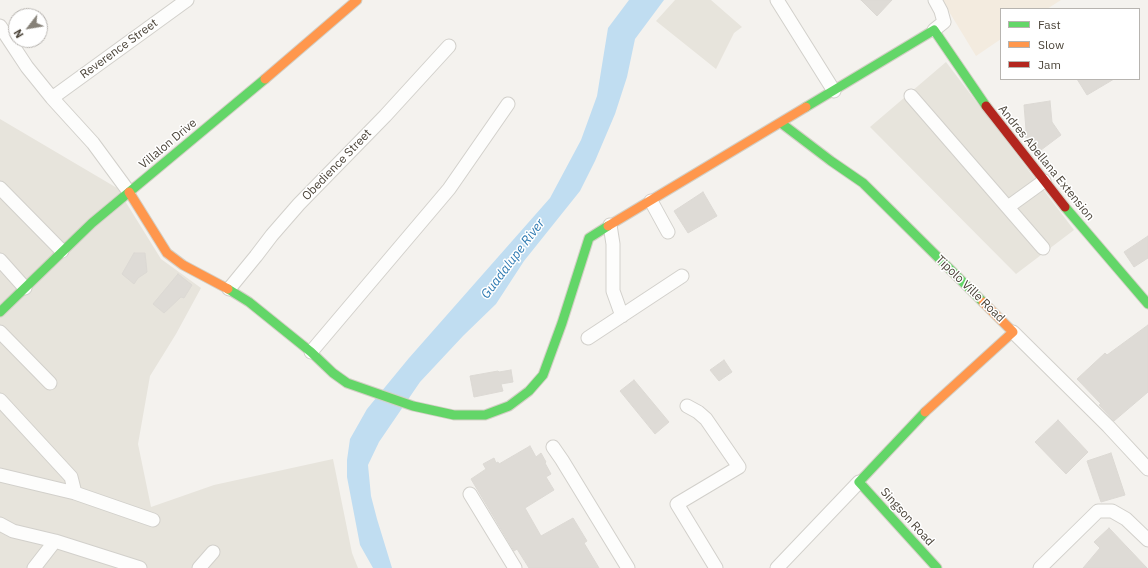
<!DOCTYPE html>
<style>
body{margin:0}
#map{position:relative;width:1148px;height:568px;overflow:hidden;background:#f4f2ee;font-family:"IBM Plex Sans",sans-serif}
canvas{display:block}
.legend{position:absolute;left:1000px;top:8px;width:140px;height:72px;box-sizing:border-box;background:#fff;border:1px solid #b7b4b0;margin:0;padding:5px 7px;list-style:none;font-size:12px;color:#4b4439}
.legend li{display:flex;align-items:center;gap:8px;height:20px}
.legend b{width:20px;border:1px solid #b7b4b0}
.north{position:absolute;left:8px;top:8px;width:40px;height:40px;box-sizing:border-box;background:#fff;border:1px solid #b7b4b0;border-radius:50%;rotate:239deg;font-size:11px;font-weight:700;line-height:16px;text-align:center;color:#4b4439}
.north::after{content:'';display:block;margin:auto;width:14px;height:18px;background:#868178;clip-path:polygon(50% 0,100% 100%,50% 72%,0 100%)}
</style>
<div id="map">
<canvas width="1148" height="568"></canvas>
<ul class="legend">
<li><b style="height:5px;background:#63d668"></b>Fast</li>
<li><b style="height:5px;background:#ff974d"></b>Slow</li>
<li><b style="height:5px;background:#b3261e"></b>Jam</li>
</ul>
<div class="north">N</div>
</div>
<script>
const ctx = document.querySelector('canvas').getContext('2d');
ctx.lineJoin = 'round';
function fillPath(path, color) { ctx.fillStyle = color; ctx.fill(path, 'evenodd'); }
const shape = rows => new Path2D(rows.map(r => 'M' + r).join(''));
function trace(path, color, width, dash) { ctx.strokeStyle = color; ctx.lineWidth = width; ctx.lineCap = dash ? 'butt' : 'round'; ctx.setLineDash(dash || []); ctx.stroke(path); }
function write(font, color, halo, rows, align = 'center') {
  ctx.font = font + ' "IBM Plex Sans",sans-serif'; ctx.lineWidth = 3; ctx.setLineDash([]); ctx.textBaseline = 'middle'; ctx.strokeStyle = halo; ctx.fillStyle = color; for (const [text, x, y, turn = 0] of rows) {
    ctx.save(); ctx.translate(x, y); ctx.rotate((+turn || 0) * Math.PI / 180); ctx.textAlign = isNaN(turn) ? turn : align; if (halo) ctx.strokeText(text, 0, 0); ctx.fillText(text, 0, 0); ctx.restore();
  }
}
fillPath(shape([
 [675,0,711,0,742,27,734,33,716,69,656,21],
 [946,62,1074,230,1016,274,870,127],
 [0,119,117,188,161,259,201,288,176,334,150,376,138,444,151,507,214,485,333,459,352,553,358,568,0,568]
]), '#e7e4dc');
fillPath(shape([
 [942,0,1061,0,1047,9,1001,9,1001,39,976,56]
]), '#f3ebdf');
fillPath(shape([
 [629,0,664,0,635,39,627,77,615,114,595,161,580,191,524,261,496,304,463,336,420,382,379,442,368,465,371,496,377,519,392,568,373,568,360,545,347,477,347,460,350,439,367,409,409,358,550,198,581,140,597,96,608,28]
]), '#c0ddf1');
const building = shape([
 [861,0,892,0,877,16,861,0],
 [1077,79,1114,79,1087,95,1077,79],
 [1050,101,1052,122,1061,135,1037,153,1023,133,1026,130,1024,105,1050,101],
 [703,192,717,216,688,233,674,211,703,192],
 [1148,236,1148,258,1134,267,1124,252,1148,236],
 [134,253,145,253,147,272,138,278,134,284,122,274,134,253],
 [178,274,192,285,184,298,181,297,164,313,153,304,178,274],
 [1148,325,1148,392,1114,421,1099,405,1101,404,1077,379,1105,353,1107,355,1148,325],
 [724,360,732,372,719,381,710,370,724,360],
 [511,370,513,382,501,384,503,391,474,397,470,376,498,371,499,372,511,370],
 [634,380,669,422,655,434,620,391,634,380],
 [1058,420,1088,452,1066,474,1035,442,1058,420],
 [530,446,536,457,541,453,546,462,545,463,551,474,546,477,554,490,525,508,541,536,573,518,587,541,584,543,599,568,529,568,517,549,514,551,471,479,486,469,483,464,494,458,496,463,498,462,499,464,530,446],
 [1111,453,1125,495,1101,502,1087,461,1111,453],
 [1109,528,1147,568,1083,568,1100,548,1094,542,1109,528]
]);
fillPath(building, '#dedbd6');
trace(building, '#dcd9d4', 1);
const street = shape([
 [777,0,834,91],
 [0,26,27,67,52,98,93,143,129,192],
 [934,30,944,22,941,11,935,0],
 [911,96,1043,248],
 [52,98,187,0],
 [0,188,62,251],
 [651,201,668,232],
 [1008,207,1044,181],
 [610,225,613,244,613,291,622,316],
 [0,260,25,288],
 [229,289,256,256,272,235,299,204,385,116,449,46],
 [0,332,50,383],
 [1013,332,1108,426,1148,469],
 [588,338,682,276],
 [311,352,449,189,508,104],
 [0,400,71,477,75,493],
 [687,406,698,412,706,419,739,467,677,504,716,568],
 [553,447,562,460,628,568],
 [0,475,75,493,153,520],
 [470,494,515,568],
 [0,524,13,531,55,541,140,568],
 [34,568,55,541],
 [199,568,213,552],
 [777,568,859,482],
 [1040,568,1098,511,1112,511,1126,519,1148,540]
]);
const fast = shape([
 [806,107,934,30,986,106],
 [781,123,831,161,863,183,983,302],
 [1065,207,1148,304],
 [228,289,249,302,311,352,333,373,347,383,413,406,454,415,485,415,509,406,529,391,543,375,562,323,589,238,608,226],
 [0,312,92,223,265,79],
 [925,412,859,482,937,568]
]);
const slow = shape([
 [265,79,357,0],
 [129,192,167,253,183,265,228,289],
 [608,226,806,107],
 [925,412,1013,332,983,302]
]);
const jam = shape([
 [986,106,1065,207]
]);
trace(street, '#d2d0cb', 15);
trace(fast, '#d3cfc5', 11);
trace(slow, '#d3cfc5', 11);
trace(jam, '#d3cfc5', 11);
trace(street, '#fdfdfc', 13);
trace(fast, '#63d668', 9);
trace(slow, '#ff974d', 9);
trace(jam, '#b3261e', 9);
write('12px', '#4b4439', '#fff', [
 ["Reverence Street",119,49,-36],
 ["Villalon Drive",168,144,-40],
 ["Andres Abellana Extension",1046,163,51],
 ["Obedience Street",337,165,-46],
 ["Tipolo Ville Road",970,289,44],
 ["Singson Road",907,517,48]
]);
write('italic 13px', '#2e7ab2', '#fff', [
 ["Guadalupe River",513,259,-53]
]);
</script>
